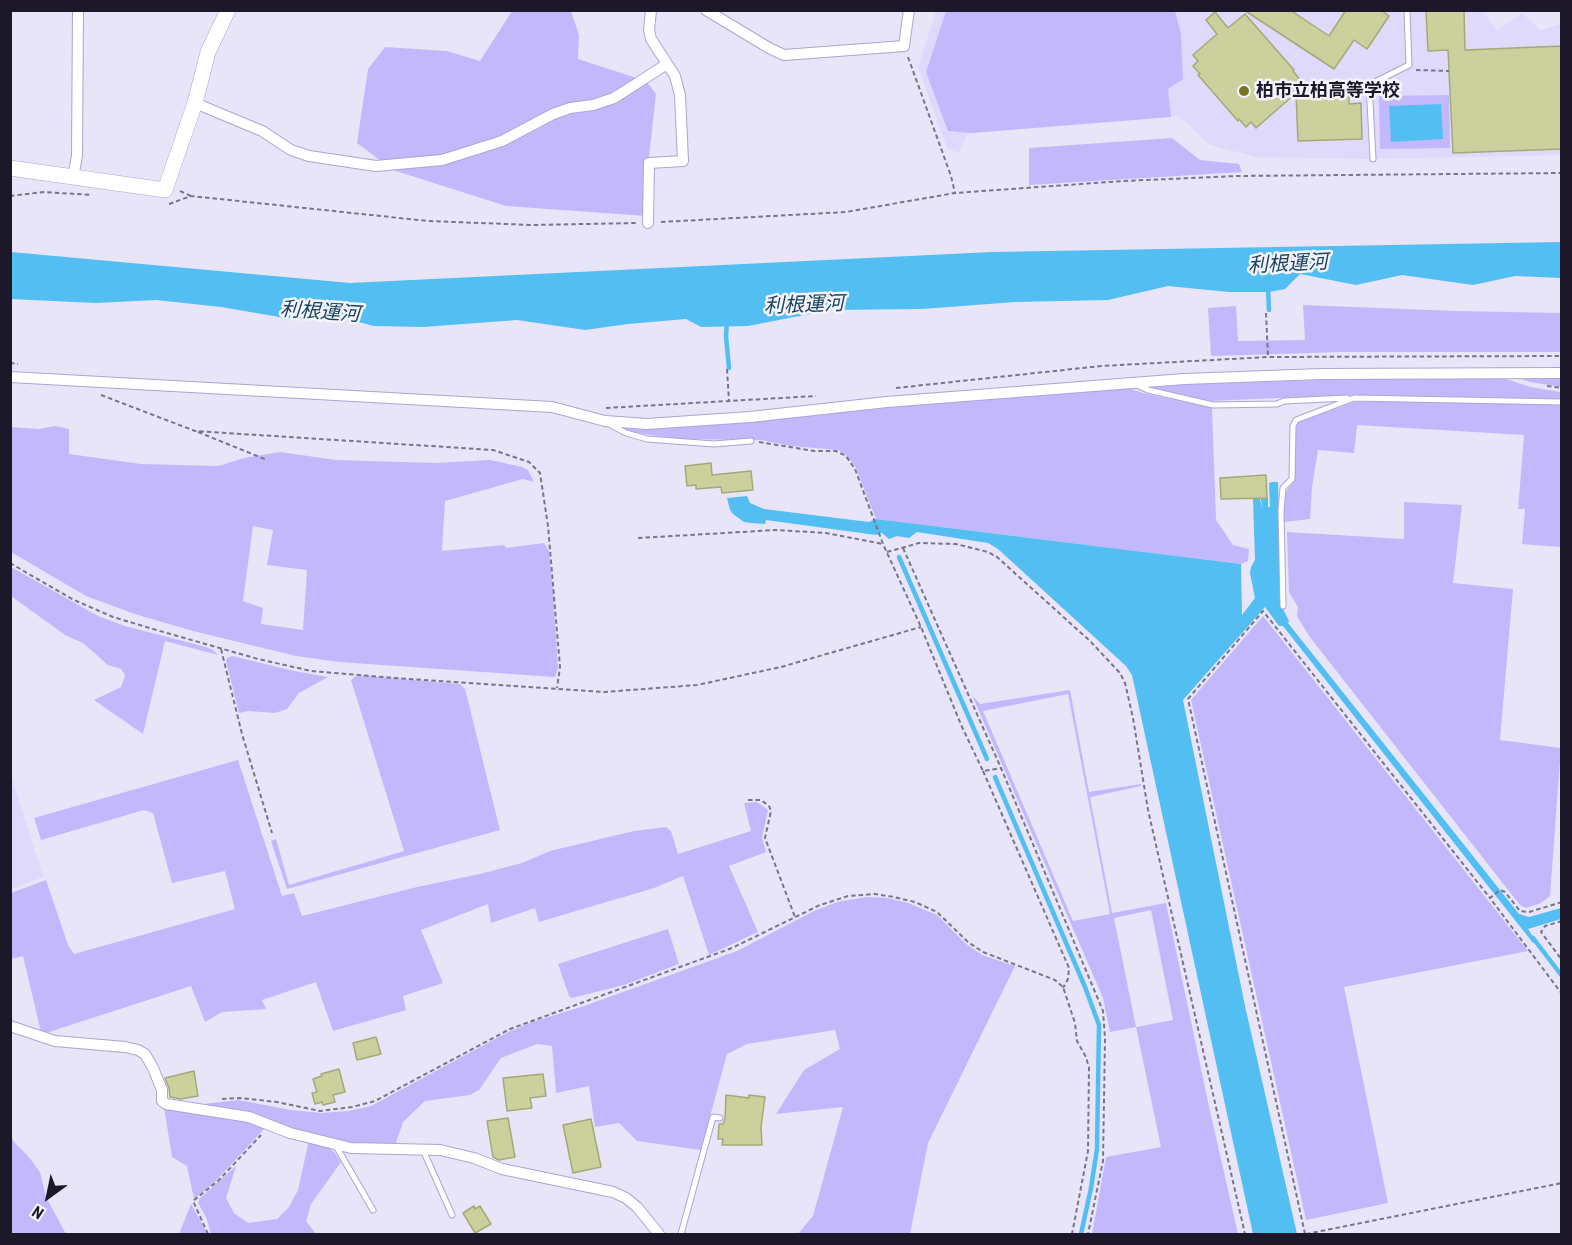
<!DOCTYPE html>
<meta charset="utf-8">
<style>
body{margin:0}
#map{position:relative;width:1572px;height:1245px;overflow:hidden;background:#e8e5f9;font-family:"Roboto Condensed",sans-serif}
canvas{display:block}
.frame{position:absolute;inset:0;border:12px solid #1c182a;pointer-events:none}
.north{position:absolute;left:18px;top:1167px;width:60px;height:60px;-webkit-text-stroke:4px #f5f4fe;paint-order:stroke;rotate:213deg;font-size:16px;font-weight:700;line-height:24px;text-align:center;color:#1c182a}
.north::after{content:'';display:block;margin:auto;width:21px;height:27px;background:#1c182a;clip-path:polygon(50% 0,100% 100%,50% 72%,0 100%)}
</style>
<div id="map">
<canvas width="1572" height="1245"></canvas>
<div class="frame"></div>
<div class="north">N</div>
</div>
<script>
const ctx = document.querySelector('canvas').getContext('2d');
ctx.lineJoin = 'round';
function fillPath(path, color) { ctx.fillStyle = color; ctx.fill(path, 'evenodd'); }
const shape = rows => new Path2D(rows.map(r => 'M' + r).join(''));
function trace(path, color, width, dash) { ctx.strokeStyle = color; ctx.lineWidth = width; ctx.lineCap = dash ? 'butt' : 'round'; ctx.setLineDash(dash || []); ctx.stroke(path); }
function write(font, color, halo, rows, align = 'center') {
  ctx.font = font + ' "Roboto Condensed","Noto Sans JP",sans-serif'; ctx.lineWidth = 5; ctx.setLineDash([]); ctx.textBaseline = 'middle'; ctx.strokeStyle = halo; ctx.fillStyle = color; for (const [text, x, y, turn = 0] of rows) {
    ctx.save(); ctx.translate(x, y); ctx.rotate((+turn || 0) * Math.PI / 180); ctx.textAlign = isNaN(turn) ? turn : align; if (halo) ctx.strokeText(text, 0, 0); ctx.fillText(text, 0, 0); ctx.restore();
  }
}
fillPath(shape([
 [1482,10,1497,31,1522,13,1540,30,1561,24,1561,155,1365,159,1257,157,1210,145,1179,116,967,134,959,153,947,148,918,67,936,11],
 [10,771,43,877,11,889,10,889]
]), '#dfd9fc');
fillPath(shape([
 [512,11,571,11,579,35,578,59,646,81,656,94,647,174,646,216,506,206,393,170,357,143,368,69,385,47,447,51,480,61],
 [946,11,1175,11,1181,34,1183,79,1168,89,1171,117,971,133,948,131,926,72],
 [1449,95,1450,148,1380,149,1379,96],
 [1172,138,1200,160,1239,164,1242,172,1029,185,1029,148],
 [1303,305,1456,311,1561,313,1561,352,1344,352,1211,356,1208,308,1236,306,1238,341,1305,340],
 [1460,376,1506,379,1530,387,1561,392,1562,399,1351,395,1209,401,1148,388,1148,385],
 [1518,378,1561,379,1561,387,1530,382],
 [1128,388,1143,393,1212,408,1216,520,1233,545,1249,549,1248,561,1241,564,876,519,855,466,846,455,838,450,791,446,761,440,679,439,630,432,622,427,660,429,791,418,914,405],
 [1443,401,1561,404,1561,547,1522,544,1525,509,1518,509,1524,435,1357,425,1354,453,1318,450,1312,487,1310,519,1284,522,1284,501,1287,490,1294,481,1295,426,1297,423,1354,402],
 [55,426,69,429,69,454,141,464,218,466,244,458,280,452,336,460,436,463,490,460,522,467,528,470,534,482,523,479,445,501,442,551,504,545,506,548,544,543,549,551,553,591,558,668,555,677,339,662,296,656,193,631,135,614,86,596,11,552,11,427,39,429],
 [253,526,273,530,267,565,307,570,303,630,261,624,263,608,243,601],
 [1404,502,1462,505,1453,583,1513,589,1500,740,1561,748,1550,896,1541,903,1526,908,1521,906,1516,900,1309,636,1297,616,1298,607,1289,592,1287,532,1404,539],
 [11,567,98,616,125,626,206,647,213,650,218,655,165,641,143,734,94,700,121,687,125,675,121,669,108,665,83,643,65,635,11,596],
 [1263,616,1528,951,1344,987,1388,1203,1306,1220,1191,700],
 [232,656,294,671,328,677,299,693,287,709,275,713,248,711,239,713,226,661,227,658],
 [357,675,460,684,465,689,500,830,287,889,271,841,276,839,289,885,404,851,351,680],
 [1070,690,1089,792,1141,784,1141,786,1090,797,1112,913,1166,903,1208,1102,1238,1234,1092,1234,1106,1157,1161,1147,1136,1027,1110,1032,1103,998,972,695,980,704],
 [1068,694,1110,914,1073,921,983,711],
 [1151,910,1173,1020,1136,1027,1114,918],
 [238,760,282,896,294,893,302,916,417,887,480,874,522,863,550,851,634,831,666,827,671,831,678,854,751,831,744,803,757,802,768,810,762,837,766,852,729,866,758,932,709,955,683,876,654,888,539,922,535,908,491,923,488,904,421,930,443,983,403,996,406,1010,333,1031,316,982,262,1000,266,1009,222,1012,205,1022,191,986,49,1032,41,1032,23,956,11,959,11,893,46,880,68,945,74,954,235,909,225,871,172,883,153,813,144,810,41,840,34,818],
 [867,897,888,898,908,903,937,915,965,943,982,955,1015,966,928,1143,910,1234,798,1234,813,1216,843,1107,776,1114,804,1070,840,1049,835,1030,747,1044,727,1054,701,1150,637,1141,619,1123,595,1127,589,1086,556,1093,552,1046,537,1044,501,1058,479,1090,470,1095,425,1101,403,1122,394,1148,363,1146,184,1106,239,1100,290,1110,321,1113,349,1111,371,1106,508,1032,532,1022,584,1006,715,959,737,951,814,911,837,902],
 [668,929,679,964,624,985,572,998,569,996,558,964],
 [164,1107,241,1118,265,1128,213,1184,194,1199,187,1166,172,1157],
 [10,1134,14,1142,28,1156,40,1172,46,1197,66,1234,13,1234,11,1231],
 [309,1140,323,1143,334,1152,341,1162,311,1204,306,1221,316,1234,211,1234,206,1217,198,1203,200,1198,236,1166,226,1198,234,1213,248,1223,277,1219,289,1207,298,1190],
 [191,1204,205,1229,207,1234,179,1234]
]), '#c4b8fc');
fillPath(shape([
 [1441,104,1443,139,1391,142,1389,106],
 [1561,242,1561,278,1515,276,1473,285,1402,275,1356,285,1300,274,1285,289,1269,292,1229,292,1168,286,1108,300,1015,302,922,309,830,310,748,326,701,327,686,319,628,324,585,330,517,320,423,327,374,326,347,319,285,318,221,307,156,300,96,303,10,299,11,252,350,283,992,252],
 [1272,482,1278,482,1281,605,1289,621,1288,623,1519,914,1529,917,1561,908,1561,919,1528,929,1536,941,1533,943,1283,626,1279,626,1265,607,1183,700,1245,1006,1297,1234,1253,1234,1132,675,1126,666,998,549,988,543,917,532,909,538,897,536,889,539,882,533,876,535,766,520,765,524,751,523,744,522,733,514,730,510,727,498,747,496,750,503,764,509,869,522,876,519,1241,564,1242,615,1255,598,1250,573,1251,567,1255,560,1253,499,1260,499,1262,508,1261,499,1268,498,1268,507,1270,507,1269,483]
]), '#52bef1');
trace(shape([
 [1268,288,1269,310],
 [727,320,726,336,729,368],
 [899,557,987,759],
 [995,777,1085,987,1099,1025,1097,1149,1091,1188,1081,1234],
 [1533,938,1562,976]
]), '#52bef1', 4.5);
const building = shape([
 [1244,10,1290,10,1329,36,1346,10,1381,10,1389,16,1367,49,1354,40,1334,69,1244,10],
 [1426,10,1464,10,1465,50,1562,46,1562,149,1453,153,1448,50,1428,51,1426,10],
 [1215,12,1228,28,1245,14,1294,70,1293,71,1308,90,1349,89,1349,104,1361,103,1362,139,1298,141,1296,93,1256,128,1251,122,1246,127,1239,119,1238,121,1198,75,1200,74,1193,66,1198,61,1193,55,1217,34,1206,20,1215,12],
 [711,463,712,475,751,471,753,490,722,493,721,487,696,489,696,485,687,486,685,466,711,463],
 [1266,475,1267,498,1221,499,1220,478,1266,475],
 [376,1037,381,1054,357,1060,353,1043,376,1037],
 [339,1069,345,1092,333,1095,335,1102,323,1105,322,1102,315,1104,312,1093,317,1092,313,1079,322,1076,321,1074,339,1069],
 [194,1071,198,1096,181,1099,170,1097,169,1088,165,1078,194,1071],
 [543,1074,546,1096,530,1098,532,1108,507,1111,503,1078,543,1074],
 [726,1095,749,1098,749,1095,765,1097,761,1127,762,1145,722,1145,723,1139,718,1139,719,1124,723,1124,725,1119,726,1095],
 [508,1118,515,1157,499,1160,493,1157,487,1121,508,1118],
 [591,1119,601,1167,573,1173,563,1125,591,1119],
 [474,1206,475,1209,480,1206,491,1224,475,1233,463,1213,474,1206]
]);
fillPath(building, '#cbd09d');
trace(building, '#a5a977', 1.5);
const lane = shape([
 [1369,83,1373,159],
 [1311,86,1373,83,1409,65,1407,10],
 [1137,385,1148,390,1213,405,1277,404,1284,401,1347,398],
 [609,424,626,433,647,439,714,444,751,441],
 [1283,606,1281,510,1283,488,1292,479,1293,426,1296,420,1354,398,1562,402],
 [336,1146,373,1210],
 [423,1150,452,1215],
 [681,1234,713,1117,720,1118]
]);
const street = shape([
 [706,10,769,48,784,55,904,46,909,10],
 [195,103,262,131,291,150,309,156,376,166,442,160,502,141,553,114,570,108,593,105,614,98,667,64],
 [73,177,77,156,78,10],
 [648,223,649,163,683,161,680,95,675,76,651,39,649,30,651,10],
 [10,377,552,407,605,421,647,424,750,417,887,402,1184,379,1321,374,1562,373],
 [10,1026,55,1041,125,1047,138,1050,145,1054,153,1068,162,1090,162,1101,166,1104,249,1117,290,1133,351,1148,440,1150,474,1158,502,1169,613,1192,626,1198,637,1207,659,1234]
]);
const secondary = shape([
 [10,168,165,190,195,103,208,52,228,10]
]);
trace(lane, '#aca4d3', 7);
trace(street, '#aca4d3', 12);
trace(secondary, '#aca4d3', 16);
trace(shape([
 [908,57,951,176,955,193],
 [1416,70,1449,71],
 [180,191,191,196],
 [10,196,44,192,92,195],
 [169,204,191,196,428,221,532,225,637,223],
 [661,222,846,212,955,193,1123,181,1237,176,1562,173],
 [1266,313,1268,357],
 [10,363,18,364],
 [727,369,729,401],
 [1547,386,1562,388],
 [896,388,1101,366,1268,357,1562,356],
 [101,395,195,431,493,450,529,462,540,473,548,526,560,667,557,688],
 [606,408,816,396],
 [198,432,267,460],
 [759,442,814,451,836,451,846,456,855,469,883,544,921,627,962,727,983,771,1001,768,1103,1011,1105,1038,1103,1161,1088,1234],
 [638,538,776,530,826,533,883,544],
 [903,548,1001,768],
 [887,552,919,543,956,544,988,552,997,557,1090,641,1120,673,1125,683,1133,718,1148,810,1245,1234],
 [10,563,74,600,113,617,153,629,258,659,311,671,394,678,604,692,697,685,781,667,921,627],
 [221,649,242,734,272,833],
 [983,771,1069,968,1068,979,1063,988],
 [748,800,761,800,769,806,771,811,765,838,795,917],
 [1562,902,1529,912,1520,911,1505,892,1500,890,1490,898,1562,994],
 [1562,921,1545,926,1541,932,1562,960],
 [222,1099,240,1098,277,1102,320,1111,352,1107,375,1101,510,1029,732,948,820,905,848,896,875,894,894,897,915,902,937,912,968,942,983,952,1055,980,1063,987,1075,1023,1077,1041,1086,1057,1089,1068,1088,1151,1072,1234],
 [208,1234,193,1201,219,1180,261,1135],
 [1305,1234,1188,699,1263,611,1490,898],
 [1306,1234,1562,1183]
]), '#787588', 2, [4.5, 3]);
trace(lane, '#fff', 5);
trace(street, '#fff', 10);
trace(secondary, '#fff', 15);
for (const [x, y, r, color] of [
 [1244,91,6,"#737820"]
]) { const dot = new Path2D(); dot.arc(x, y, r, 0, 2 * Math.PI); ctx.fillStyle = color; ctx.fill(dot); trace(dot, '#f5f4fe', 2); }
write('bold 18px', '#1c182a', '#f5f4fe', [
 ["柏市立柏高等学校",1256,91]
], 'left');
write('italic 20px', '#17445a', '#f5f4fe', [
 ["利根運河",1288,265,-3],
 ["利根運河",804,306,-2],
 ["利根運河",320,313,4]
]);
</script>
